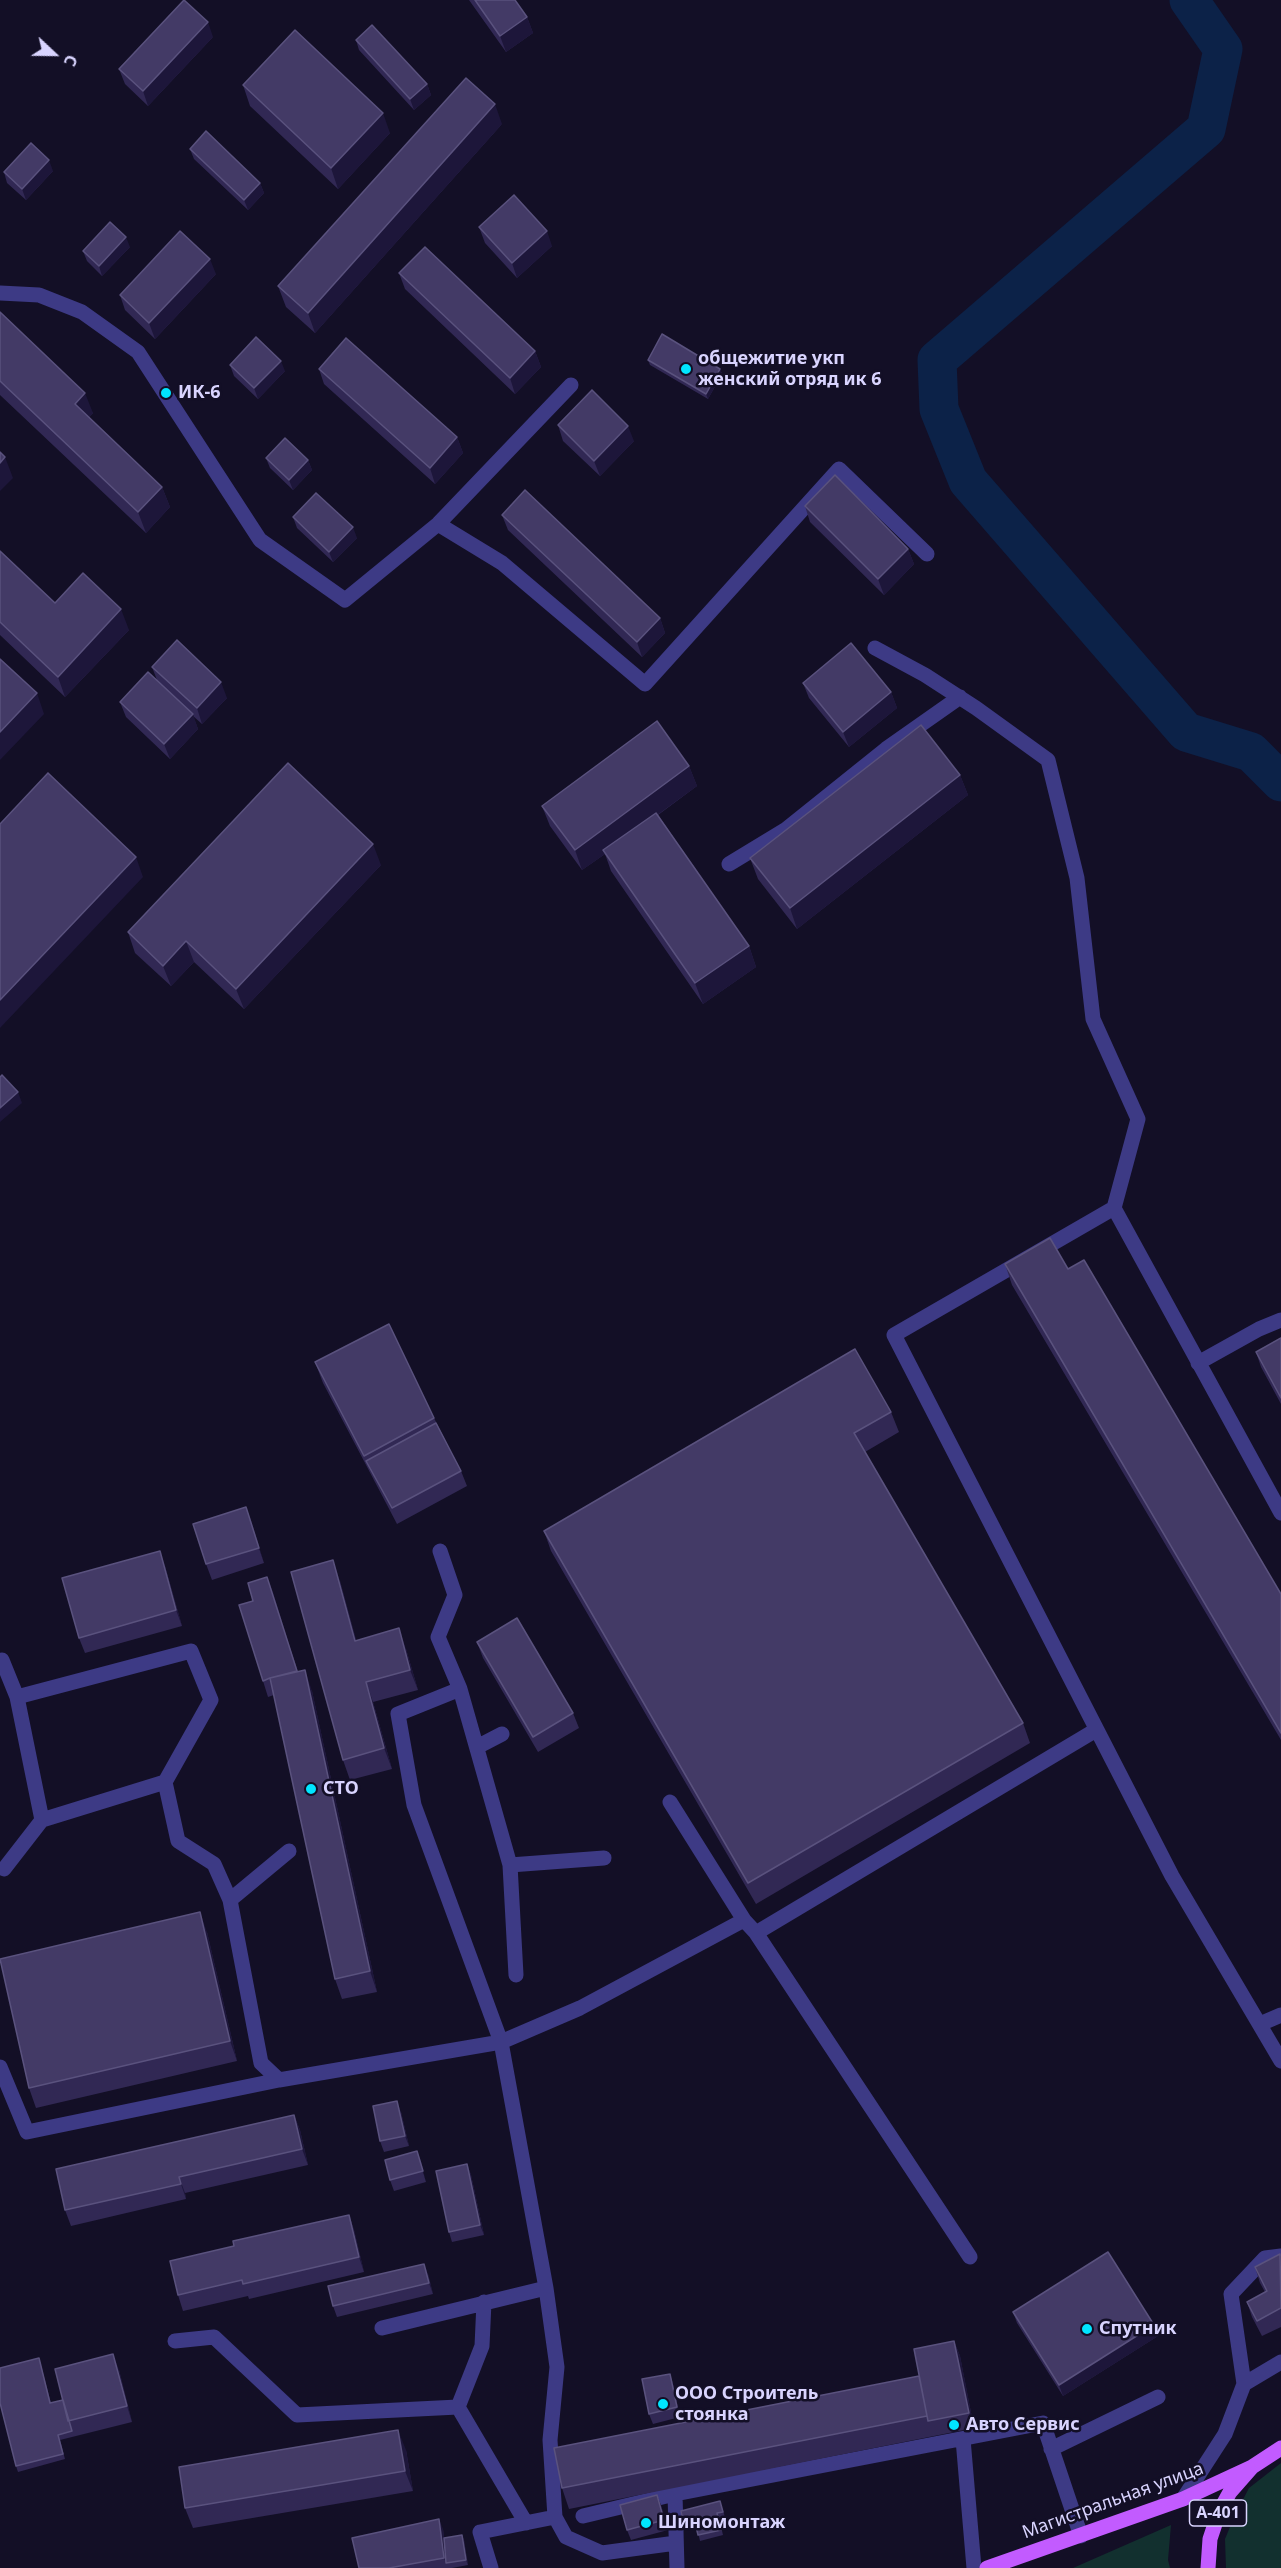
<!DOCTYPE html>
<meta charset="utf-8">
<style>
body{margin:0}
#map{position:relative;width:1281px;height:2568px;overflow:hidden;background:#130f26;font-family:"Noto Sans",sans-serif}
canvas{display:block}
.north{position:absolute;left:24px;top:24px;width:60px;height:60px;-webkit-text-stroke:4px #130f26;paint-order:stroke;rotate:112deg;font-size:16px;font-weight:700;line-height:24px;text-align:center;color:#d9d4ff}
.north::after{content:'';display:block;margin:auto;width:21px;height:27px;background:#d9d4ff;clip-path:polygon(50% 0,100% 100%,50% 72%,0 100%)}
</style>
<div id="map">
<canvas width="1281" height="2568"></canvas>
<div class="north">С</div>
</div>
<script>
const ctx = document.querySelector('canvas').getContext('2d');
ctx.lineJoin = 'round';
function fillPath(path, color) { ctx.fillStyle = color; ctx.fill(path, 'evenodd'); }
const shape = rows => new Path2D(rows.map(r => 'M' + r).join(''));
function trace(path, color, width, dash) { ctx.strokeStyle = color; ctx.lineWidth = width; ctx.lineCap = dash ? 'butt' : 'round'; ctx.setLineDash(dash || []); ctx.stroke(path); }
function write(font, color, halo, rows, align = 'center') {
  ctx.font = font + ' "Noto Sans",sans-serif'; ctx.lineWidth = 5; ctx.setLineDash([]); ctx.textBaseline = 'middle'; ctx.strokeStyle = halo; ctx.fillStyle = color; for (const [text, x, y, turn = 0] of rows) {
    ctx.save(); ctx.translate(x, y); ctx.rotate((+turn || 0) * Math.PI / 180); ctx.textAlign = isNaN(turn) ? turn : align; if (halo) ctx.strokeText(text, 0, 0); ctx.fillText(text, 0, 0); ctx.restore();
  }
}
fillPath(shape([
 [1281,2463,1281,2568,1226,2568,1225,2539,1235,2515,1249,2488],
 [1171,2525,1168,2560,1170,2568,1073,2568]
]), '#12302f');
trace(shape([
 [1189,0,1223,49,1206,129,937,360,939,409,968,481,1186,732,1251,752,1281,782]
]), '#0c2248', 39);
trace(shape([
 [0,293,39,295,82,312,138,352,260,540,345,600,438,524,571,385],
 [438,524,502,563,645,684,839,469,927,554],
 [875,648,925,675,976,708,1048,760,1077,878,1093,1019,1138,1119,1114,1208,1281,1513],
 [729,864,785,830,886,749,960,697],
 [1114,1208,894,1335,1172,1876,1281,2061],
 [1198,1363,1259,1329,1281,1320],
 [440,1551,455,1595,438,1637,460,1689],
 [2,1660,17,1697,42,1820,4,1869],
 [17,1697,191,1651,211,1700,165,1782,178,1841,214,1864,230,1900],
 [477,1747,502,1734],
 [42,1820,165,1782],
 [289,1851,230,1900,261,2063,279,2080,501,2042,546,2288,557,2367,550,2440,555,2517,566,2537,602,2553,676,2543],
 [510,1865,604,1858],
 [744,1920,756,1933,970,2257],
 [756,1933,1096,1730],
 [516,1975,510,1865,460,1689,398,1714,414,1805,501,2042,580,2008,744,1920,670,1802],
 [1260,2024,1281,2015],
 [0,2067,27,2132,279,2080],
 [484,2302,482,2346,458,2407,526,2523],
 [382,2328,546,2288],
 [175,2341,214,2337,297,2415,458,2407],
 [1244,2384,1231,2294,1265,2258,1281,2256],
 [963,2439,974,2568],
 [1051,2449,1158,2397],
 [675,2494,677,2568],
 [1183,2499,1225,2434,1244,2384,1281,2362],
 [583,2516,675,2494,1043,2423,1081,2536],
 [491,2568,480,2532,555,2517]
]), '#3d3a85', 15);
trace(shape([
 [987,2568,1183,2499,1252,2467],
 [1208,2568,1210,2539,1219,2512,1230,2492,1252,2467,1281,2448]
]), '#c25bff', 15);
fillPath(shape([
 [469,0,515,0,527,17,533,33,506,52],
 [213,37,148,106,125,84,119,69],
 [356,40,427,84,431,95,414,110,359,50],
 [243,85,390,133,338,189,250,106],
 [502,124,315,333,286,307,278,286],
 [190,149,260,183,264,193,248,210,194,159],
 [53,171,26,200,7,183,4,172],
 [479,227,552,246,517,278,485,243],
 [130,247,102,276,87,261,83,251],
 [399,273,535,351,541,367,515,394,405,289],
 [216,274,155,339,125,310,120,295],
 [0,312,93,413,89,417,162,487,170,507,146,533,0,395],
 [648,360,720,369,722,374,708,399,650,365],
 [230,365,285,371,258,399,234,376],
 [319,369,457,437,463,453,435,484,324,384],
 [558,425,634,441,600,476,563,441],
 [266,458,308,460,312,470,293,490,270,468],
 [805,506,908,549,914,564,884,595,810,522],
 [502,515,660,618,665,633,642,657,508,530],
 [293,517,357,538,333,562,297,528],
 [0,551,55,603,129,630,65,697,0,635],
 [152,667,227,698,202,724,193,716,198,729,170,759,126,717,120,702,157,680],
 [803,683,891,692,897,708,849,747,809,698],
 [689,766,697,786,658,815,749,946,756,967,703,1004,611,871,605,854,582,870,550,826,542,806],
 [960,775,968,795,797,929,758,879,750,858],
 [381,865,244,1009,194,962,171,986,135,953,128,932],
 [1005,1264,1068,1269,1281,1594,1281,1740,1012,1285],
 [1281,1338,1281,1404,1261,1367,1256,1352],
 [315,1362,434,1418,461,1471,467,1486,397,1524,323,1383],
 [891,1412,899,1432,865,1452,1023,1723,1030,1743,756,1904,551,1551,544,1531],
 [246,1507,264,1563,212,1580,206,1564],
 [165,1566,182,1626,85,1653,79,1638],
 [267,1577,298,1672,312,1691,377,1992,342,1999,335,1979,274,1695,268,1697,263,1681,253,1601],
 [340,1581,356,1640,406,1649,418,1690,373,1702,392,1769,350,1780,343,1760],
 [477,1642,573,1713,579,1728,538,1752,483,1658],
 [207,1932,237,2061,36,2108,29,2088],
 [401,2112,409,2146,384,2152,380,2141],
 [294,2115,300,2130,308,2165,185,2193,186,2199,71,2226,65,2210],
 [417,2151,426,2182,394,2191,390,2180],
 [467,2164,471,2175,484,2235,452,2242,449,2232],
 [349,2215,354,2230,364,2272,249,2299,248,2296,183,2311,178,2295,234,2246],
 [1281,2256,1281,2327,1262,2336,1252,2317,1247,2302,1265,2292,1260,2283,1255,2267],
 [428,2274,433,2294,337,2317,333,2306],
 [1013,2312,1154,2325,1158,2336,1063,2396,1017,2323],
 [954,2341,960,2356,974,2428,569,2509,562,2488,919,2376],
 [39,2358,51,2403,63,2400,119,2370,132,2422,60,2440,65,2459,18,2472,16,2466],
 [670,2374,673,2384,680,2417,653,2424,649,2414],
 [406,2450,413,2491,193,2528,185,2508],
 [720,2501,725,2517,719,2518,723,2535,700,2541,696,2524,685,2527,683,2521],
 [661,2505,668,2530,631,2540,627,2530],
 [443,2529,444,2538,462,2535,464,2540,468,2565,452,2568,359,2568]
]), '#312854');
fillPath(shape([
 [527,17,533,33,506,52,500,36],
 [208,22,213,37,148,106,143,91],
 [427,84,431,95,414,110,410,99],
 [495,104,502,124,315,333,308,313],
 [383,113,390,133,338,189,331,168],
 [49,160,53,171,26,200,22,189],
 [260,183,264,193,248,210,244,200],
 [547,231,552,246,517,278,512,263],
 [126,237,130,247,102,276,99,266],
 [210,259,216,274,155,339,149,323],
 [535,351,541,367,515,394,510,378],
 [281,361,285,371,258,399,254,388],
 [720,369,722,374,708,399,706,394],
 [85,393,93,413,82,424,75,404],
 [628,426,634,441,600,476,594,461],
 [457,437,463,453,435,484,430,468],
 [5,457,13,478,0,491,0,463],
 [308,460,312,470,293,490,289,480],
 [162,487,170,507,146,533,138,512],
 [353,527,357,538,333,562,329,552],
 [908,549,914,564,884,595,878,579],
 [121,609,129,630,65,697,58,677],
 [660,618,665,633,642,657,637,642],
 [221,682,227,698,202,724,197,708],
 [891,692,897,708,849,747,843,732],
 [37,693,44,714,0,760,0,732],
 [193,714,198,729,170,759,164,744],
 [689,766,697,786,605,853,603,850,605,854,582,870,575,850],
 [960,775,968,795,797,929,790,908],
 [373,844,381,865,244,1009,236,989],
 [136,857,143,877,0,1028,0,1000],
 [186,941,194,962,171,986,163,966],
 [749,946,756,967,703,1004,695,983],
 [18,1092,22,1103,0,1122,0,1108],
 [246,1507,252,1523,264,1563,259,1548],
 [160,1551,165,1566,182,1626,176,1610],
 [333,1560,340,1581,362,1661,355,1641],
 [267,1577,273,1592,302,1686,297,1671],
 [399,1628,406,1649,418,1690,410,1670],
 [305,1670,312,1691,377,1992,370,1971],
 [366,1682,373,1702,392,1769,384,1748],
 [200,1912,207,1932,237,2061,230,2041],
 [397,2101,401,2112,409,2146,405,2136],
 [294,2115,300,2130,308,2165,302,2149],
 [417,2151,421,2161,426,2182,423,2171],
 [467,2164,471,2175,484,2235,480,2225],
 [179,2177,185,2193,186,2199,181,2184],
 [349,2215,354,2230,364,2272,359,2257],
 [424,2264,428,2274,433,2294,429,2283],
 [1154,2325,1158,2336,1063,2396,1059,2385],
 [954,2341,960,2356,974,2428,969,2413],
 [113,2354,119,2370,132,2422,127,2406],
 [670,2374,673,2384,680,2417,677,2407],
 [398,2430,406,2450,413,2491,405,2471],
 [657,2495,661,2505,668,2530,664,2520],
 [439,2519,443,2529,447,2563,446,2563,444,2558],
 [462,2535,464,2540,468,2565,466,2560]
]), '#1d163a');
const building = shape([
 [184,0,208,22,143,91,119,69,184,0],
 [475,0,515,0,527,17,500,36,475,0],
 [372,25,427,84,410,99,356,40,372,25],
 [295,30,383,113,331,168,243,85,295,30],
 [466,78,495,104,308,313,278,286,466,78],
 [206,131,260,183,244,200,190,149,206,131],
 [31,143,49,160,22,189,4,172,31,143],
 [514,195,547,231,512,263,479,227,514,195],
 [110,222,126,237,99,266,83,251,110,222],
 [180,231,210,259,149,323,120,295,180,231],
 [425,247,535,351,510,378,399,273,425,247],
 [0,312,85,393,75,404,162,487,138,512,0,381,0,312],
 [662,334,720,369,706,394,648,360,662,334],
 [256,337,281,361,254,388,230,365,256,337],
 [346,338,457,437,430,468,319,369,346,338],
 [592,390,628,426,594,461,558,425,592,390],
 [285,438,308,460,289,480,266,458,285,438],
 [0,452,5,457,0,463,0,452],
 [835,475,908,549,878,579,805,506,835,475],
 [525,490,660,618,637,642,502,515,525,490],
 [316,493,353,527,329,552,293,517,316,493],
 [0,551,55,603,83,573,121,609,58,677,0,622,0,551],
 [177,640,221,682,197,708,152,667,177,640],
 [851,643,891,692,843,732,803,683,851,643],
 [0,659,37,693,0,732,0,659],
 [148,672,193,714,164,744,120,702,148,672],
 [657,721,689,766,575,850,542,806,657,721],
 [921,725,960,775,790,908,750,858,921,725],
 [288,763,373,844,236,989,186,941,163,966,128,932,288,763],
 [48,773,136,857,0,1000,0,824,48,773],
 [656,813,749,946,695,983,603,850,656,813],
 [2,1075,18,1092,0,1108,0,1077,2,1075],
 [1050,1238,1068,1269,1084,1260,1281,1594,1281,1733,1005,1264,1050,1238],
 [389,1324,434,1418,364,1456,315,1362,389,1324],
 [1281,1338,1281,1398,1256,1352,1281,1338],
 [855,1349,891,1412,854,1433,1023,1723,748,1883,544,1531,855,1349],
 [436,1423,461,1471,392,1508,366,1461,436,1423],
 [246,1507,259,1548,206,1564,193,1524,246,1507],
 [160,1551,176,1610,79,1638,62,1578,160,1551],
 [333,1560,355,1641,399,1628,410,1670,366,1682,384,1748,343,1760,291,1572,333,1560],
 [267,1577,297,1671,270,1678,263,1681,239,1605,253,1601,248,1583,267,1577],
 [517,1618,573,1713,533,1737,477,1642,517,1618],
 [305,1670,370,1971,335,1979,270,1678,305,1670],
 [200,1912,230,2041,29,2088,0,1959,200,1912],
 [397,2101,405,2136,380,2141,373,2106,397,2101],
 [294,2115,302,2149,179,2177,181,2184,65,2210,56,2169,294,2115],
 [417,2151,423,2171,390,2180,385,2160,417,2151],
 [467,2164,480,2225,449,2232,436,2171,467,2164],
 [349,2215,359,2257,243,2284,242,2280,178,2295,170,2261,234,2246,233,2241,349,2215],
 [1108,2252,1154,2325,1059,2385,1013,2312,1108,2252],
 [1280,2254,1281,2308,1257,2321,1247,2302,1267,2291,1255,2267,1280,2254],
 [424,2264,429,2283,333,2306,328,2286,424,2264],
 [954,2341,969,2413,928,2421,914,2349,954,2341],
 [113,2354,127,2406,68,2421,55,2369,113,2354],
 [39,2358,50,2403,63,2400,72,2431,58,2435,63,2454,16,2466,0,2403,0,2368,39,2358],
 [670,2374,677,2407,649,2414,642,2379,670,2374],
 [919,2376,927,2416,562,2488,554,2448,919,2376],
 [398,2430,405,2471,185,2508,179,2467,398,2430],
 [657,2495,664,2520,627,2530,620,2505,657,2495],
 [720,2501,723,2512,717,2513,721,2530,698,2535,694,2518,683,2521,681,2511,720,2501],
 [439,2519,444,2558,389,2568,359,2568,352,2538,439,2519],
 [462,2535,466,2560,446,2563,444,2538,462,2535]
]);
fillPath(building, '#433a66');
trace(building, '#5a527e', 1.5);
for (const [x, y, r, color] of [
 [686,369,6,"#00e5ff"],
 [166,393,6,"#00e5ff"],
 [311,1789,6,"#00e5ff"],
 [1087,2329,6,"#00e5ff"],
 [663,2404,6,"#00e5ff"],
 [954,2425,6,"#00e5ff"],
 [646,2523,6,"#00e5ff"]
]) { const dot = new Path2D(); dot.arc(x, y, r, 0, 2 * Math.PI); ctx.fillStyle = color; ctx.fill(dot); trace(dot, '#130f26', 2); }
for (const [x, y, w] of [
 [1218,2513,57]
]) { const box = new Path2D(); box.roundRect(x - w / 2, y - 13, w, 26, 4.5); ctx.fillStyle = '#130f26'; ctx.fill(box); trace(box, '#d9d4ff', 1.5); }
write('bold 16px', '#d9d4ff', null, [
 ["А-401",1218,2513]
]);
write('bold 18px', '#d9d4ff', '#130f26', [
 ["общежитие укп",698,359],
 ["женский отряд ик 6",698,380],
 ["ИК-6",178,393],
 ["СТО",323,1789],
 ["Спутник",1099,2329],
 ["ООО Строитель",675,2394],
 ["стоянка",675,2415],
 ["Авто Сервис",966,2425],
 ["Шиномонтаж",658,2523]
], 'left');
write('18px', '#d9d4ff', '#130f26', [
 ["Магистральная улица",1113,2501,-20]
]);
</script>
